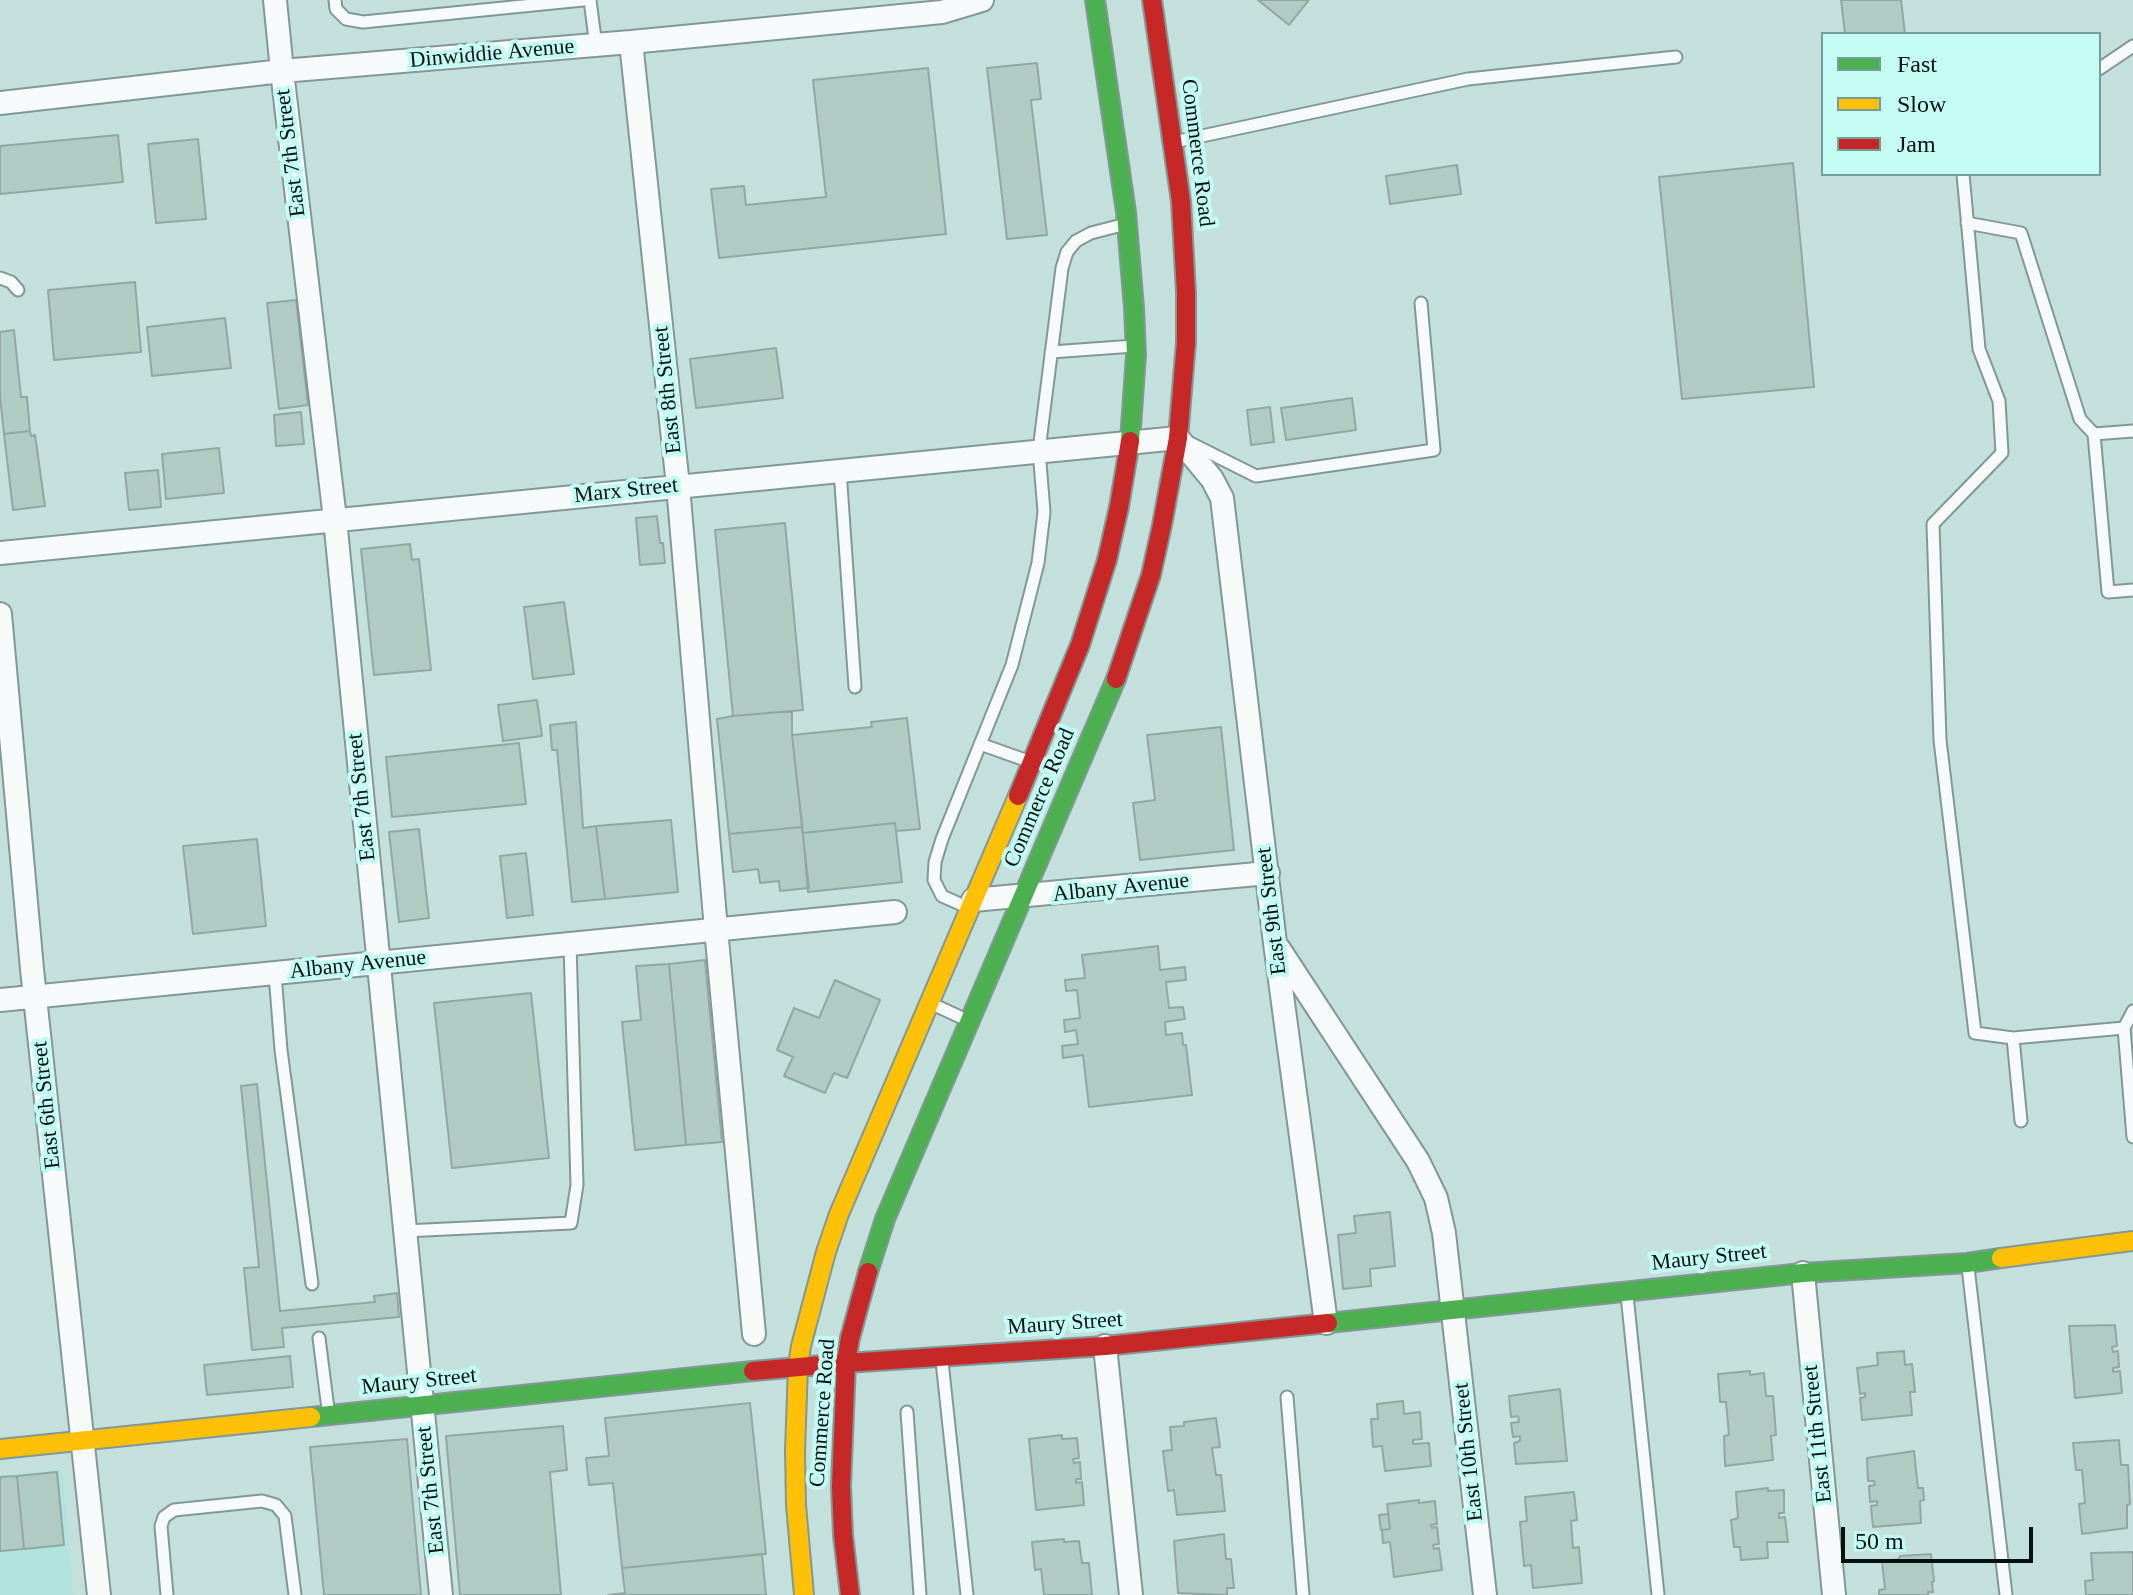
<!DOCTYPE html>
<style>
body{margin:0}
#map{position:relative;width:2133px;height:1595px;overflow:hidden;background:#c4e0dd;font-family:"Times New Roman",serif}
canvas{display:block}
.legend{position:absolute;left:1821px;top:32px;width:280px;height:144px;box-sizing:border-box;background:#c4fbf3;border:2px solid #769e99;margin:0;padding:10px 14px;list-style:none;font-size:24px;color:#011311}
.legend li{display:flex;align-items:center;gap:16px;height:40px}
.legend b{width:40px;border:2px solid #769e99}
.scale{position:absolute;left:1841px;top:1527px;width:192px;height:36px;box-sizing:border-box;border:4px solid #011311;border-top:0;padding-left:10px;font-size:24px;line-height:28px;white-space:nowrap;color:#011311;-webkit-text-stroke:6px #c4fbf3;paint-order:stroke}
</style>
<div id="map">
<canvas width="2133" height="1595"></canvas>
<ul class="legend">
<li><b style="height:10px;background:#4caf50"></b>Fast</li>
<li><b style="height:10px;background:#ffc107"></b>Slow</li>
<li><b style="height:10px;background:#c62828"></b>Jam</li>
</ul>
<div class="scale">50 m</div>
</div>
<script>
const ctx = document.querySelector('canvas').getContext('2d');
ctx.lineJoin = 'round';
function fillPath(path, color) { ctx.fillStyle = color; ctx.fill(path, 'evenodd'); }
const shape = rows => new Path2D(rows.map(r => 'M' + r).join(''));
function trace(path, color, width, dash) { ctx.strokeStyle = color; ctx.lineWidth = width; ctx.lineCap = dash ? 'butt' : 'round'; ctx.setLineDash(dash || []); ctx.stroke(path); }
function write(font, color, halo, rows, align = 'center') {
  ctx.font = font + ' "Times New Roman",serif'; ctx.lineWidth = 8; ctx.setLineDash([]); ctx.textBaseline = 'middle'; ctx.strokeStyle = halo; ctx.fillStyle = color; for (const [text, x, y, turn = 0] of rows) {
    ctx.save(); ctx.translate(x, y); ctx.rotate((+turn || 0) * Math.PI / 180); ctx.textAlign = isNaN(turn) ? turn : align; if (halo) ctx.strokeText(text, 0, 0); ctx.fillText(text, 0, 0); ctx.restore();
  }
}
fillPath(shape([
 [63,1469,74,1595,0,1595,0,1475]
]), '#b2e3dc');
const building = shape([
 [1258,0,1309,0,1289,25,1258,0],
 [1841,0,1901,0,1905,34,1845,34,1841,0],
 [1037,63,1041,99,1031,100,1047,235,1007,239,987,68,1037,63],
 [928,68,946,234,719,258,711,189,744,186,746,205,826,197,813,80,928,68],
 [118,135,123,182,0,194,0,146,118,135],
 [198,139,206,219,156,223,148,144,198,139],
 [1793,163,1814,387,1682,399,1659,177,1793,163],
 [1457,165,1461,194,1390,204,1386,176,1457,165],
 [135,282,141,352,54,360,48,290,135,282],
 [296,300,308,405,279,409,267,303,296,300],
 [225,318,231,368,152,376,147,327,225,318],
 [14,330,21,397,27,397,30,431,4,434,0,397,0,332,14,330],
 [776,348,783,398,696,408,690,359,776,348],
 [1352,398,1356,430,1286,440,1281,408,1352,398],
 [1270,407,1274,442,1251,445,1247,410,1270,407],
 [301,412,304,444,276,446,274,415,301,412],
 [30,431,31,436,35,435,45,506,13,510,4,434,30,431],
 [219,448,224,493,166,499,162,454,219,448],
 [158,470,161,507,129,510,125,473,158,470],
 [657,516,660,543,663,543,665,563,640,565,636,518,657,516],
 [785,523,803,710,733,716,715,530,785,523],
 [410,544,412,560,419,559,431,670,374,675,361,549,410,544],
 [564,602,574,674,533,679,524,607,564,602],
 [537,700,542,736,503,741,498,705,537,700],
 [792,711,792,735,802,827,729,834,717,719,733,716,792,711],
 [907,718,920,829,896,831,895,823,803,833,792,735,872,727,871,722,907,718],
 [576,722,583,828,596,826,605,899,572,902,557,750,552,750,550,725,576,722],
 [1221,727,1234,850,1140,860,1133,803,1155,800,1147,735,1221,727],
 [519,743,526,804,392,817,386,757,519,743],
 [671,820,678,892,605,899,596,826,671,820],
 [895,823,902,882,808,892,803,833,895,823],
 [802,827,809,888,780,891,779,881,760,883,758,869,733,872,729,834,802,827],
 [419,829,429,918,399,922,389,832,419,829],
 [257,839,266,926,193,934,183,846,257,839],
 [526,853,533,915,507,918,500,856,526,853],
 [1158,946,1160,970,1185,967,1186,980,1166,982,1169,1008,1183,1007,1185,1019,1165,1022,1166,1035,1182,1033,1183,1045,1186,1045,1192,1095,1089,1107,1083,1055,1063,1058,1062,1046,1078,1044,1076,1030,1065,1032,1064,1020,1080,1018,1077,990,1066,991,1065,980,1085,978,1082,955,1158,946],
 [705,960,722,1142,686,1145,669,964,705,960],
 [669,964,686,1145,635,1150,622,1022,641,1020,636,966,669,964],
 [835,980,880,1000,847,1078,834,1073,825,1093,784,1076,793,1057,777,1050,794,1008,819,1018,835,980],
 [531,993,549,1158,452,1168,434,1003,531,993],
 [257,1084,280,1311,375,1302,374,1296,397,1293,399,1317,282,1328,284,1347,252,1350,244,1268,259,1267,241,1086,257,1084],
 [1390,1212,1395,1266,1370,1269,1371,1286,1343,1289,1338,1235,1356,1233,1354,1216,1390,1212],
 [2115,1325,2117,1346,2112,1347,2113,1352,2118,1351,2119,1367,2113,1368,2113,1372,2120,1371,2122,1393,2075,1398,2069,1326,2115,1325],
 [1904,1351,1905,1365,1912,1364,1915,1392,1910,1392,1912,1415,1862,1420,1860,1398,1865,1397,1865,1393,1860,1394,1857,1368,1878,1365,1877,1353,1904,1351],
 [290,1356,293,1387,207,1395,204,1365,290,1356],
 [1750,1371,1750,1375,1764,1373,1766,1396,1773,1396,1776,1435,1771,1436,1773,1460,1725,1466,1724,1436,1729,1435,1726,1402,1720,1402,1718,1374,1750,1371],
 [1560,1389,1567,1461,1516,1464,1514,1443,1520,1441,1520,1436,1513,1437,1511,1423,1519,1422,1518,1416,1511,1417,1509,1396,1560,1389],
 [1403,1401,1404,1414,1420,1412,1422,1439,1413,1440,1413,1444,1429,1443,1431,1466,1385,1471,1382,1446,1373,1447,1371,1419,1378,1419,1377,1404,1403,1401],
 [750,1403,766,1554,622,1568,613,1483,589,1485,586,1458,609,1456,605,1418,750,1403],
 [1216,1418,1220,1447,1212,1448,1216,1475,1221,1475,1225,1511,1177,1515,1174,1490,1168,1491,1163,1451,1172,1450,1170,1427,1184,1426,1184,1422,1216,1418],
 [563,1426,567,1470,550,1472,561,1595,460,1595,446,1436,563,1426],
 [1062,1435,1062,1439,1077,1438,1079,1458,1073,1459,1074,1463,1080,1462,1081,1479,1076,1479,1076,1483,1082,1482,1084,1505,1036,1510,1029,1439,1062,1435],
 [407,1439,421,1595,324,1595,310,1447,407,1439],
 [2119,1440,2121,1465,2128,1465,2130,1504,2127,1505,2127,1528,2082,1534,2079,1504,2085,1503,2082,1470,2076,1470,2073,1443,2119,1440],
 [1914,1451,1918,1488,1923,1488,1924,1500,1920,1501,1921,1523,1873,1527,1871,1506,1877,1505,1877,1501,1870,1502,1869,1486,1875,1485,1874,1481,1868,1481,1867,1458,1914,1451],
 [57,1472,64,1545,24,1549,17,1476,57,1472],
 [17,1476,24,1549,0,1551,0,1477,17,1476],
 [1768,1488,1768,1491,1784,1490,1784,1513,1779,1513,1779,1518,1785,1517,1788,1542,1767,1542,1768,1558,1741,1560,1740,1547,1734,1547,1731,1520,1738,1518,1736,1492,1768,1488],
 [1574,1492,1577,1520,1571,1521,1573,1548,1579,1547,1582,1583,1533,1588,1531,1565,1524,1566,1520,1522,1527,1521,1525,1497,1574,1492],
 [1419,1500,1419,1503,1435,1501,1437,1524,1431,1525,1432,1528,1437,1527,1439,1544,1433,1545,1434,1549,1439,1548,1442,1570,1394,1577,1390,1542,1383,1543,1382,1530,1390,1529,1387,1504,1419,1500],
 [1388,1514,1390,1529,1381,1530,1379,1515,1388,1514],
 [1224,1534,1226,1559,1231,1559,1234,1588,1227,1588,1227,1595,1178,1593,1174,1541,1224,1534],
 [1064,1539,1064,1542,1079,1541,1082,1563,1089,1563,1092,1595,1044,1595,1041,1569,1035,1570,1032,1542,1064,1539],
 [2133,1552,2133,1595,2086,1595,2085,1581,2093,1580,2091,1553,2133,1552],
 [762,1554,766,1595,608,1595,625,1593,622,1568,762,1554],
 [1931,1554,1934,1581,1932,1582,1933,1592,1928,1592,1928,1595,1879,1595,1879,1590,1885,1589,1882,1561,1899,1559,1900,1556,1931,1554]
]);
fillPath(building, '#afcbc3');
trace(building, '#92a7a2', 2);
const lane = shape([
 [335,0,336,9,346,19,363,22,583,0],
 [590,0,596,46],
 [2099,69,2133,46],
 [1174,142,1468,79,1676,57],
 [1963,174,1979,349,1999,401,2002,453,1933,524,1940,740,1975,1033,2013,1038,2124,1028,2133,1137],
 [1967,223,2021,233,2080,419,2094,434],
 [0,278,11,282,18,290],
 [1051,352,1134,346],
 [2133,431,2094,434,2108,592,2133,590],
 [1190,443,1256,476,1434,450,1421,303],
 [840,470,855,687],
 [980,744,1028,761],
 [969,908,942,896,934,880,935,862,942,839,1012,665,1038,563,1044,512,1039,450,1062,268,1067,252,1076,241,1091,233,1126,224],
 [275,974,281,1050,312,1284],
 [930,1003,969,1021],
 [2124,1028,2133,1011],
 [2013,1038,2021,1121],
 [405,1231,571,1223,577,1185,570,944],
 [1968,1267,2006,1595],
 [1627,1295,1658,1595],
 [319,1338,328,1409],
 [942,1361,967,1595],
 [1287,1397,1303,1595],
 [907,1412,920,1595],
 [167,1595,161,1526,164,1517,174,1510,262,1501,276,1505,285,1516,295,1595]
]);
const street = shape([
 [275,0,282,71,335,519,441,1595],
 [631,42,678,486,716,929,754,1334],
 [0,103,282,71,631,42,942,12,982,0],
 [0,553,1178,438,1212,479,1222,498,1275,943,1326,1323],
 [0,614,32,969,99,1595],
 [973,900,1268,873],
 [1279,949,1418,1161,1436,1198,1444,1233,1485,1595],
 [0,1000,895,912],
 [1803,1273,1834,1595],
 [1105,1346,1131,1595]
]);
const fast = shape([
 [1095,0,1126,212,1134,308,1136,355,1130,441],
 [868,1272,885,1219,1116,679],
 [1328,1323,1803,1273,1967,1263,2001,1258],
 [311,1417,753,1371]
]);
const slow = shape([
 [2001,1258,2133,1241],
 [798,1366,801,1346,826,1252,839,1214,1018,796],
 [798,1366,795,1451,796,1505,804,1595],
 [0,1449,311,1417]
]);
const jam = shape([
 [1116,679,1151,575,1162,525,1178,438,1186,342,1186,293,1181,202,1152,0],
 [1018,796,1080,645,1107,560,1119,507,1130,441],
 [868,1272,850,1338,846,1363,1105,1346,1328,1323],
 [753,1371,846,1363,841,1486,843,1535,850,1595]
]);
trace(lane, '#829896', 15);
trace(street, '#829896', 26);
trace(fast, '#829896', 22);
trace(slow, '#829896', 22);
trace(jam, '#829896', 22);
trace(lane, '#f6fafa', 11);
trace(street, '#f6fafa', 22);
trace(fast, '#4caf50', 18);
trace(slow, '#ffc107', 18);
trace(jam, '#c62828', 18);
write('22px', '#011311', '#c4fbf3', [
 ["Dinwiddie Avenue",492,54,-5],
 ["East 7th Street",291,153,-97],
 ["Commerce Road",1197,153,83],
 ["East 8th Street",668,390,-96],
 ["Marx Street",626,491,-6],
 ["East 7th Street",362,797,-96],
 ["Commerce Road",1040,798,-67],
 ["Albany Avenue",1121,888,-6],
 ["East 9th Street",1272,911,-97],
 ["Albany Avenue",358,965,-6],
 ["East 6th Street",47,1105,-96],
 ["Maury Street",1709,1258,-6],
 ["Maury Street",1065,1324,-4],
 ["Maury Street",419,1382,-6],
 ["Commerce Road",823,1413,-86],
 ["East 11th Street",1818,1434,-96],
 ["East 10th Street",1469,1452,-96],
 ["East 7th Street",431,1490,-96]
]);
</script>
